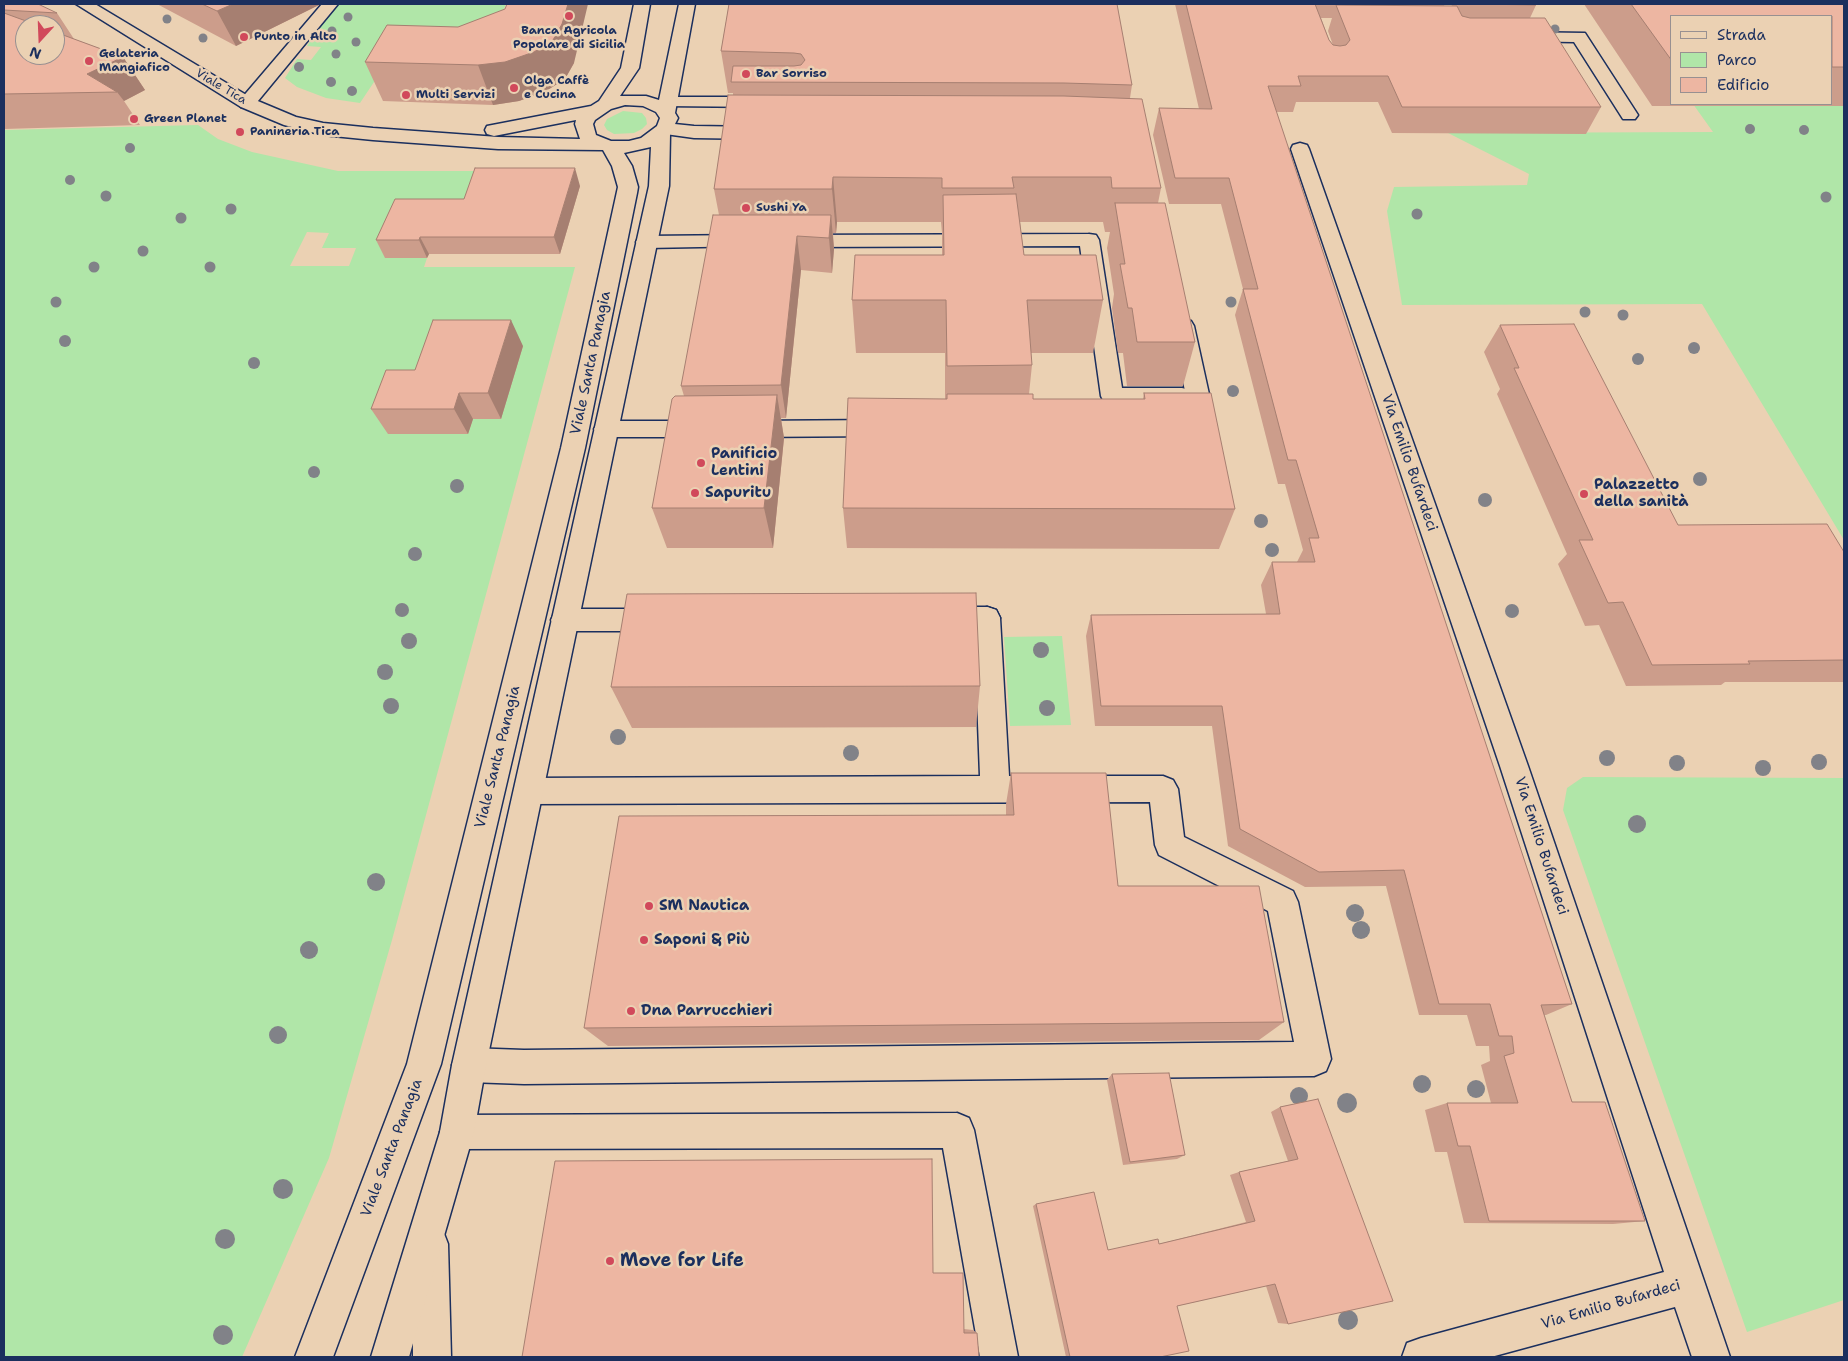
<!DOCTYPE html>
<meta charset="utf-8">
<style>
body{margin:0}
#map{position:relative;width:1848px;height:1361px;overflow:hidden;background:#ebd1b3;font-family:"Shantell Sans",sans-serif}
canvas{display:block}
.frame{position:absolute;inset:0;border:5px solid #1b2f5e;pointer-events:none}
.legend{position:absolute;left:1670px;top:15px;width:162px;height:90px;box-sizing:border-box;background:#ebd1b3;border:1px solid #989091;margin:0;padding:6px 9px;list-style:none;font-size:15px;color:#1b2f5e}
.legend li{display:flex;align-items:center;gap:10px;height:25px}
.legend b{width:25px;border:1px solid #989091}
.north{position:absolute;left:15px;top:15px;width:50px;height:50px;box-sizing:border-box;background:#ebd1b3;border:1px solid #989091;border-radius:50%;rotate:200deg;font-size:14px;font-weight:700;line-height:20px;text-align:center;color:#1b2f5e}
.north::after{content:'';display:block;margin:auto;width:18px;height:22px;background:#d1495b;clip-path:polygon(50% 0,100% 100%,50% 72%,0 100%)}
</style>
<div id="map">
<canvas width="1848" height="1361"></canvas>
<div class="frame"></div>
<ul class="legend">
<li><b style="height:6px;background:#ebd1b3"></b>Strada</li>
<li><b style="height:14px;background:#b0e6a8"></b>Parco</li>
<li><b style="height:14px;background:#edb6a2"></b>Edificio</li>
</ul>
<div class="north">N</div>
</div>
<script>
const ctx = document.querySelector('canvas').getContext('2d');
ctx.lineJoin = 'round';
function fillPath(path, color) { ctx.fillStyle = color; ctx.fill(path, 'evenodd'); }
const shape = rows => new Path2D(rows.map(r => 'M' + r).join(''));
function trace(path, color, width, dash) { ctx.strokeStyle = color; ctx.lineWidth = width; ctx.lineCap = dash ? 'butt' : 'round'; ctx.setLineDash(dash || []); ctx.stroke(path); }
function write(font, color, halo, rows, align = 'center') {
  ctx.font = font + ' "Shantell Sans",sans-serif'; ctx.lineWidth = 5; ctx.setLineDash([]); ctx.textBaseline = 'middle'; ctx.strokeStyle = halo; ctx.fillStyle = color; for (const [text, x, y, turn = 0] of rows) {
    ctx.save(); ctx.translate(x, y); ctx.rotate((+turn || 0) * Math.PI / 180); ctx.textAlign = isNaN(turn) ? turn : align; if (halo) ctx.strokeText(text, 0, 0); ctx.fillText(text, 0, 0); ctx.restore();
  }
}
fillPath(shape([
 [337,4,506,4,486,51,380,73,360,103,326,98,297,87,285,78,297,59,311,60,321,47,307,46,329,12],
 [1693,104,1844,106,1844,540,1702,304,1402,305,1387,211,1394,187,1527,185,1529,174,1448,133,1713,132],
 [623,111,642,113,646,118,647,124,642,129,634,133,614,134,607,130,604,125,607,119],
 [198,125,218,139,252,152,338,171,526,171,393,258,427,258,424,267,575,267,392,940,329,1158,242,1357,4,1357,4,130],
 [307,232,329,233,322,248,356,248,349,266,290,266],
 [1062,636,1071,725,1010,726,1004,637],
 [1583,777,1844,778,1844,1300,1747,1332,1563,810,1567,788]
]), '#b0e6a8');
const lane = shape([
 [1518,32,1585,33,1638,115,1635,119,1623,119,1574,42,1512,41,1510,37,1512,33,1518,32],
 [670,97,766,97,772,98,775,102,772,106,766,107,664,106,661,102,664,98,670,97],
 [1183,319,1191,321,1194,326,1216,426,1212,432,1204,434,1192,432,1188,426,1191,421,1172,326,1175,321,1183,319],
 [884,420,892,422,896,428,892,434,884,436,745,437,737,435,733,429,737,423,745,421,884,420],
 [606,421,704,421,712,423,716,429,712,435,704,437,606,437,598,435,594,429,598,423,606,421],
 [987,607,996,610,1000,618,1009,776,1163,776,1173,780,1178,789,1184,837,1293,891,1298,902,1331,1059,1326,1071,1314,1076,524,1084,469,1082,457,1077,452,1065,457,1053,469,1048,524,1050,1294,1042,1268,911,1159,855,1155,845,1150,802,530,804,520,800,515,791,520,782,530,778,980,776,974,618,978,610,987,607]
]);
const street = shape([
 [322,4,338,4,253,107,241,107,238,103,241,99,322,4],
 [665,123,694,126,759,127,766,129,768,133,766,137,759,139,694,138,658,133,656,129,658,125,665,123],
 [1300,143,1307,145,1309,149,1528,766,1730,1357,1692,1357,1675,1307,1491,1357,1402,1357,1407,1343,1421,1338,1664,1272,1500,766,1291,149,1293,145,1300,143],
 [1089,234,1096,235,1099,240,1122,388,1182,388,1190,390,1193,396,1190,402,1182,404,1112,404,1104,402,1101,396,1080,246,797,247,790,246,787,241,790,236,797,235,1089,234],
 [747,235,754,236,757,241,754,246,646,248,639,247,636,242,639,237,646,236,747,235],
 [941,607,987,607,996,610,1000,618,996,626,987,629,941,629,932,626,928,618,932,610,941,607],
 [564,609,660,609,669,612,673,620,669,628,660,631,564,631,555,628,551,620,555,612,564,609],
 [957,1113,969,1118,974,1130,1018,1357,980,1357,943,1148,457,1149,445,1144,440,1132,445,1120,457,1115,957,1113],
 [430,1226,443,1231,448,1244,451,1357,413,1357,412,1244,417,1231,430,1226]
]);
const secondary = shape([
 [76,4,95,4,253,99,296,117,323,123,373,128,498,137,580,139,575,124,576,120,494,136,487,134,485,130,487,126,591,106,599,101,621,68,634,4,650,4,639,68,620,96,646,96,659,100,679,4,695,4,675,113,678,118,670,134,669,186,486,1065,474,1132,409,1357,371,1357,440,1132,452,1065,649,186,651,147,624,153,632,166,638,187,637,193,585,448,441,1064,333,1357,295,1357,407,1064,561,448,618,187,612,166,603,150,498,149,373,140,323,135,284,125,241,107,76,4],
 [625,105,643,106,656,112,660,118,657,126,641,138,629,141,611,141,596,135,593,124,595,120,611,109,625,105]
]);
trace(lane, '#1b2f5e', 3);
trace(street, '#1b2f5e', 3);
trace(secondary, '#1b2f5e', 3);
fillPath(lane, '#ebd1b3');
fillPath(street, '#ebd1b3');
fillPath(secondary, '#ebd1b3');
ctx.fillStyle = '#818288';
for (const [x, y, r] of [
 [348,17,4.5],
 [167,19,4.5],
 [1555,29,4.5],
 [332,31,4.5],
 [203,38,4.5],
 [356,42,4.5],
 [336,54,4.5],
 [299,67,5],
 [331,82,5],
 [352,91,5],
 [1750,129,5],
 [1804,130,5],
 [130,148,5],
 [70,180,5],
 [106,196,5.5],
 [1826,197,5.5],
 [231,209,5.5],
 [1417,214,5.5],
 [181,218,5.5],
 [143,251,5.5],
 [94,267,5.5],
 [210,267,5.5],
 [56,302,5.5],
 [1231,302,5.5],
 [1585,312,5.5],
 [1623,315,5.5],
 [65,341,6],
 [1694,348,6],
 [1638,359,6],
 [254,363,6],
 [1233,391,6],
 [314,472,6],
 [1700,479,7],
 [457,486,7],
 [1485,500,7],
 [1261,521,7],
 [1272,550,7],
 [415,554,7],
 [402,610,7],
 [1512,611,7],
 [409,641,8],
 [1041,650,8],
 [385,672,8],
 [391,706,8],
 [1047,708,8],
 [618,737,8],
 [851,753,8],
 [1607,758,8],
 [1819,762,8],
 [1677,763,8],
 [1763,768,8],
 [1637,824,9],
 [376,882,9],
 [1355,913,9],
 [1361,930,9],
 [309,950,9],
 [278,1035,9],
 [1422,1084,9],
 [1476,1089,9],
 [1299,1096,9],
 [1347,1103,10],
 [283,1189,10],
 [225,1239,10],
 [1348,1320,10],
 [223,1335,10]
]) { ctx.beginPath(); ctx.arc(x, y, r, 0, 2 * Math.PI); ctx.fill(); }
fillPath(shape([
 [4,4,57,13,74,39,123,57,145,90,124,101,140,125,4,129],
 [25,25,55,25,55,55],
 [157,4,318,4,319,5,236,46],
 [729,4,1132,85,1130,98,1161,188,1158,203,1195,342,1183,386,1127,386,1123,353,1118,353,1112,308,1114,294,1107,248,1110,232,1105,232,1103,222,1020,222,1024,255,1103,300,1093,353,1031,353,1032,365,1029,394,1033,399,1143,399,1144,393,1235,509,1219,549,847,548,843,508,945,399,945,353,856,353,852,300,942,255,942,233,941,222,837,222,836,233,833,233,834,249,832,273,801,270,786,418,781,418,784,438,773,548,667,548,652,508,684,396,681,386,719,215,714,189,733,95,733,93,728,93,721,51],
 [1175,4,1445,4,1444,6,1452,6,1451,4,1536,4,1536,5,1530,18,1601,107,1586,134,1392,133,1378,102,1296,102,1293,112,1276,112,1572,1004,1546,1015,1544,1015,1572,1102,1645,1221,1613,1224,1464,1223,1447,1152,1435,1152,1425,1110,1447,1103,1491,1103,1481,1065,1490,1061,1489,1046,1476,1046,1467,1015,1419,1015,1386,886,1305,887,1228,846,1212,726,1095,726,1086,636,1091,615,1266,614,1261,585,1272,562,1297,562,1303,550,1285,484,1278,484,1235,315,1243,289,1221,204,1169,204,1153,135,1159,108,1199,109],
 [1321,18,1332,18,1328,31,1333,45,1329,40],
 [1584,4,1844,4,1844,106,1652,106],
 [1672,16,1832,16,1832,104,1672,104],
 [365,62,574,63,565,79,546,91,519,101,493,105,383,101],
 [580,186,560,254,429,254,427,258,385,258,376,240,464,199],
 [1500,325,1678,525,1844,552,1844,682,1725,682,1721,685,1626,686,1599,625,1585,626,1558,564,1567,554,1497,394,1500,389,1484,352],
 [523,346,501,419,473,419,468,434,388,434,371,409,415,370],
 [980,686,976,727,632,728,611,687],
 [1011,773,1118,886,1284,1022,1259,1040,608,1046,584,1028,1006,815,1006,804],
 [1112,1074,1185,1155,1177,1159,1123,1165,1107,1080],
 [1318,1099,1288,1324,1278,1323,1266,1286,1177,1306,1160,1357,1066,1357,1033,1206,1036,1204,1108,1250,1159,1244,1246,1222,1230,1175,1239,1172,1288,1161,1271,1112,1280,1107],
 [933,1273,964,1329,973,1330,977,1333,522,1357]
]), '#cc9d8b');
fillPath(shape([
 [233,4,318,4,319,5,236,46,217,11],
 [568,4,588,4,574,63,565,79,546,91,519,101,493,105,478,65],
 [123,57,145,90,124,101,117,92,87,74],
 [575,168,580,186,560,254,554,237],
 [833,177,837,222,836,233,832,189],
 [831,215,834,249,832,273,829,238],
 [797,236,801,270,786,418,781,385],
 [420,237,429,254,427,258,419,240],
 [511,320,523,346,501,419,488,393],
 [459,393,473,419,468,434,454,409],
 [777,395,784,438,773,548,764,508]
]), '#a67f71');
const building = shape([
 [4,4,38,4,57,13,4,10,4,4],
 [202,4,233,4,217,11,202,4],
 [507,4,568,4,562,24,553,40,534,52,505,62,478,65,365,62,387,25,458,27,505,9,507,4],
 [729,4,1117,4,1132,85,1064,83,731,82,733,66,794,66,801,65,805,60,801,54,794,53,721,51,729,4],
 [1186,4,1315,4,1329,40,1333,45,1340,46,1346,45,1350,40,1336,5,1457,6,1462,16,1470,18,1545,18,1601,107,1402,107,1388,76,1298,76,1301,86,1268,86,1572,1004,1541,1005,1572,1102,1605,1102,1645,1221,1489,1221,1470,1146,1458,1146,1447,1103,1518,1103,1504,1056,1514,1053,1512,1036,1499,1036,1490,1004,1439,1004,1404,870,1319,872,1240,829,1222,706,1101,706,1091,615,1280,614,1272,562,1315,562,1309,538,1319,538,1296,460,1288,460,1243,289,1258,289,1229,178,1175,178,1159,108,1212,109,1186,4],
 [1477,4,1536,4,1536,5,1477,4],
 [1631,4,1844,4,1844,67,1832,67,1832,16,1672,16,1672,61,1631,4],
 [4,13,37,25,25,25,25,55,55,55,55,32,123,57,87,74,117,92,4,94,4,13],
 [728,95,1064,96,1142,99,1161,188,1112,188,1111,177,1012,177,1014,188,942,188,942,178,833,177,832,189,714,189,728,95],
 [475,168,575,168,554,237,420,237,419,240,376,240,395,199,464,199,475,168],
 [1016,194,1024,255,1096,255,1103,300,1027,300,1032,365,947,366,946,300,852,300,855,255,944,255,943,195,1016,194],
 [1115,203,1165,203,1195,342,1137,342,1132,308,1128,308,1120,264,1125,264,1115,203],
 [713,215,831,215,829,238,797,236,781,385,681,386,713,215],
 [433,320,511,320,488,393,459,393,454,409,371,409,386,370,415,370,433,320],
 [1574,324,1678,525,1827,524,1844,552,1844,660,1748,661,1750,664,1652,665,1623,602,1608,603,1579,540,1593,540,1514,368,1519,368,1500,325,1574,324],
 [1144,393,1211,393,1235,509,843,508,848,398,947,399,947,394,1033,394,1033,399,1145,399,1144,393],
 [777,395,764,508,652,508,672,399,675,396,777,395],
 [976,593,980,686,611,687,627,594,976,593],
 [1011,773,1106,773,1118,886,1259,886,1284,1022,584,1028,619,816,1014,815,1011,773],
 [1169,1073,1185,1155,1130,1162,1112,1074,1169,1073],
 [1318,1099,1393,1301,1288,1324,1275,1284,1177,1306,1189,1351,1160,1357,1070,1357,1036,1204,1094,1192,1108,1250,1158,1239,1159,1244,1255,1221,1239,1172,1298,1159,1280,1107,1318,1099],
 [932,1159,933,1273,963,1273,964,1333,977,1333,979,1357,522,1357,555,1161,932,1159]
]);
fillPath(building, '#edb6a2');
trace(building, '#a67f71', 1);
for (const [x, y, r, color] of [
 [569,16,5,"#d1495b"],
 [244,37,5,"#d1495b"],
 [89,61,5,"#d1495b"],
 [746,74,5,"#d1495b"],
 [514,88,5,"#d1495b"],
 [406,95,5,"#d1495b"],
 [134,119,5,"#d1495b"],
 [240,132,5,"#d1495b"],
 [746,208,5,"#d1495b"],
 [701,463,5,"#d1495b"],
 [695,493,5,"#d1495b"],
 [1584,494,5,"#d1495b"],
 [649,906,5,"#d1495b"],
 [644,940,5,"#d1495b"],
 [631,1011,5,"#d1495b"],
 [610,1261,5,"#d1495b"]
]) { const dot = new Path2D(); dot.arc(x, y, r, 0, 2 * Math.PI); ctx.fillStyle = color; ctx.fill(dot); trace(dot, '#ebd1b3', 2); }
write('bold 12px', '#1b2f5e', '#ebd1b3', [
 ["Banca Agricola",569,31,"center"],
 ["Popolare di Sicilia",569,45,"center"],
 ["Punto in Alto",254,37],
 ["Gelateria",99,54],
 ["Mangiafico",99,68],
 ["Bar Sorriso",756,74],
 ["Olga Caffè",524,81],
 ["e Cucina",524,95],
 ["Multi Servizi",416,95],
 ["Green Planet",144,119],
 ["Panineria Tica",250,132],
 ["Sushi Ya",756,208]
], 'left');
write('12px', '#1b2f5e', '#ebd1b3', [
 ["Viale Tica",221,87,31]
]);
write('15px', '#1b2f5e', '#ebd1b3', [
 ["Viale Santa Panagia",591,363,-78],
 ["Via Emilio Bufardeci",1409,463,71],
 ["Viale Santa Panagia",498,757,-76],
 ["Via Emilio Bufardeci",1541,846,72],
 ["Viale Santa Panagia",392,1148,-69],
 ["Via Emilio Bufardeci",1611,1305,-16]
]);
write('bold 15px', '#1b2f5e', '#ebd1b3', [
 ["Panificio",711,454],
 ["Lentini",711,471],
 ["Palazzetto",1594,485],
 ["della sanità",1594,502],
 ["Sapuritu",705,493],
 ["SM Nautica",659,906],
 ["Saponi & Più",654,940],
 ["Dna Parrucchieri",641,1011]
], 'left');
write('bold 18px', '#1b2f5e', '#ebd1b3', [
 ["Move for Life",620,1261]
], 'left');
</script>
